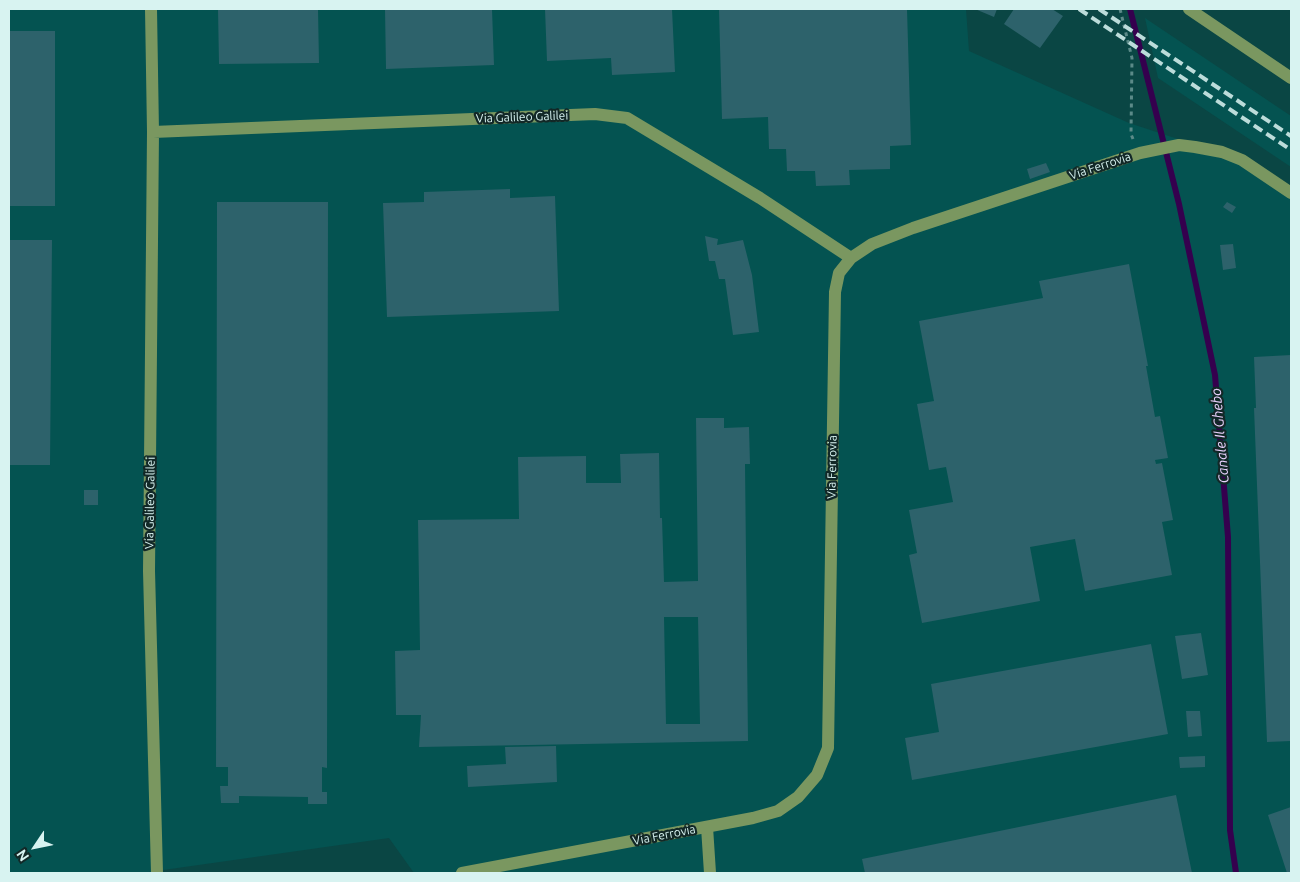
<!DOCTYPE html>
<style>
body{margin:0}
#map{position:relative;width:1300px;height:882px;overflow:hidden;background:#0a4644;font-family:Ubuntu,sans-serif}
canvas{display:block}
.frame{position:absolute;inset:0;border:10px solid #d8f3f1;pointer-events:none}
.north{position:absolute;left:10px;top:822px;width:50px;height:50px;-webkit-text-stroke:4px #122827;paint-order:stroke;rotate:236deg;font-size:14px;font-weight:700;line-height:20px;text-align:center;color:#d8f3f1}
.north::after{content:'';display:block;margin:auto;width:18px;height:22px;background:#d8f3f1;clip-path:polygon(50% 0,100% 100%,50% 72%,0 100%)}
</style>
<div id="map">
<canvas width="1300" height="882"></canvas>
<div class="frame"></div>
<div class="north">N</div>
</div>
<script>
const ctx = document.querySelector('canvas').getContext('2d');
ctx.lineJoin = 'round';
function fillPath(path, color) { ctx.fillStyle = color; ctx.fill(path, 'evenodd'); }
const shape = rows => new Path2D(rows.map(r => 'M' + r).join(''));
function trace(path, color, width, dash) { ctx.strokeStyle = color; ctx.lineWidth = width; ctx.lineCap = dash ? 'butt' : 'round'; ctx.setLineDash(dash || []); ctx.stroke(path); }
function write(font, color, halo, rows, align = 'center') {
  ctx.font = font + ' Ubuntu,sans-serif'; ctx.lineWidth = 4.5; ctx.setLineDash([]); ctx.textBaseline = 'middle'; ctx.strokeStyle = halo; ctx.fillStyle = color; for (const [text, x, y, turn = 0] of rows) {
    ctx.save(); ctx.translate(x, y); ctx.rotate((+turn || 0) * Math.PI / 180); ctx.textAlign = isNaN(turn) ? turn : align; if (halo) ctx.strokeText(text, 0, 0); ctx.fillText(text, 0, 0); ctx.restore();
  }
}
fillPath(shape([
 [9,9,966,9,969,51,1129,123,1242,160,1291,193,1291,873,414,873,389,838,142,873,9,873],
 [1145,18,1291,116,1291,167,1158,78]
]), '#045351');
trace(shape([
 [1130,9,1179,204,1215,375,1228,537,1230,830,1236,873]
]), '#35004e', 6);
fillPath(shape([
 [218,9,318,9,319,63,219,64],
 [385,9,492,9,494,65,386,69],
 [545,9,672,9,675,72,612,75,611,58,547,61],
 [719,9,907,9,911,145,890,146,890,169,849,170,850,185,816,186,815,171,787,171,786,149,769,149,768,117,722,119],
 [975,9,997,9,994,17],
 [1014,9,1052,9,1063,16,1040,48,1004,24],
 [9,31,55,31,55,206,9,206],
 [1046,163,1050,172,1030,179,1027,169],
 [510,189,510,198,555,196,559,311,387,317,383,203,424,202,424,192],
 [217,202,328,202,327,768,322,767,322,792,327,792,327,804,308,804,308,797,239,796,239,803,221,803,220,786,228,786,228,767,216,767],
 [1227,202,1236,207,1232,213,1223,207],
 [705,236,718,239,717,245,743,240,752,275,759,332,733,335,725,279,719,279,715,261,709,261],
 [9,240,52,240,50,465,9,465],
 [1233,244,1236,268,1223,270,1220,245],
 [1129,264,1148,366,1146,366,1155,417,1160,416,1168,458,1155,460,1156,464,1162,463,1173,520,1162,522,1172,575,1085,591,1075,539,1030,547,1040,601,922,623,909,555,917,553,909,510,953,502,946,467,929,470,917,404,934,401,919,321,1043,298,1039,281],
 [1291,355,1291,741,1267,742,1254,408,1256,408,1254,357],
 [696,418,724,418,724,428,749,427,750,464,745,464,748,741,419,747,421,715,396,715,395,651,420,650,418,520,519,519,518,457,586,456,586,483,621,483,620,454,659,453,660,518,662,518,664,582,698,581],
 [664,617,698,617,700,724,666,724],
 [84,490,98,490,98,505,84,505],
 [1201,633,1208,675,1182,679,1175,636],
 [1151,644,1168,734,912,780,905,738,939,732,931,684],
 [1186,711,1200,711,1202,736,1188,737],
 [556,746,557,782,468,787,467,766,506,764,505,747],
 [1205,756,1205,767,1180,768,1179,757],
 [1176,795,1192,873,865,873,862,859],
 [1291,807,1291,873,1287,873,1268,815]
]), '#2d626b');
trace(shape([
 [1120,9,1132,58,1131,134,1133,139]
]), '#5b8a88', 3, [4, 4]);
trace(shape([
 [151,9,153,132,149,571,157,873],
 [1189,9,1291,78],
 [153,132,595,114,627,118,760,198,851,258],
 [707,827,710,873],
 [462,873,753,818,778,811,798,797,817,775,828,748,835,292,839,273,851,258,872,244,913,228,1140,153,1179,145,1195,147,1222,152,1242,160,1291,193]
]), '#7a9760', 12);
trace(shape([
 [1079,9,1291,150],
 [1099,9,1291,136]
]), '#bcdcda', 4, [10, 5]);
write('12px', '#d8f3f1', '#122827', [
 ["Via Galileo Galilei",522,117,-2],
 ["Via Ferrovia",1100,166,-18],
 ["Via Ferrovia",832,467,-89],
 ["Via Galileo Galilei",150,503,-89],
 ["Via Ferrovia",664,835,-11]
]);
write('italic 14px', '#e9d1fc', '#122827', [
 ["Canale Il Ghebo",1220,436,-95]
]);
</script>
